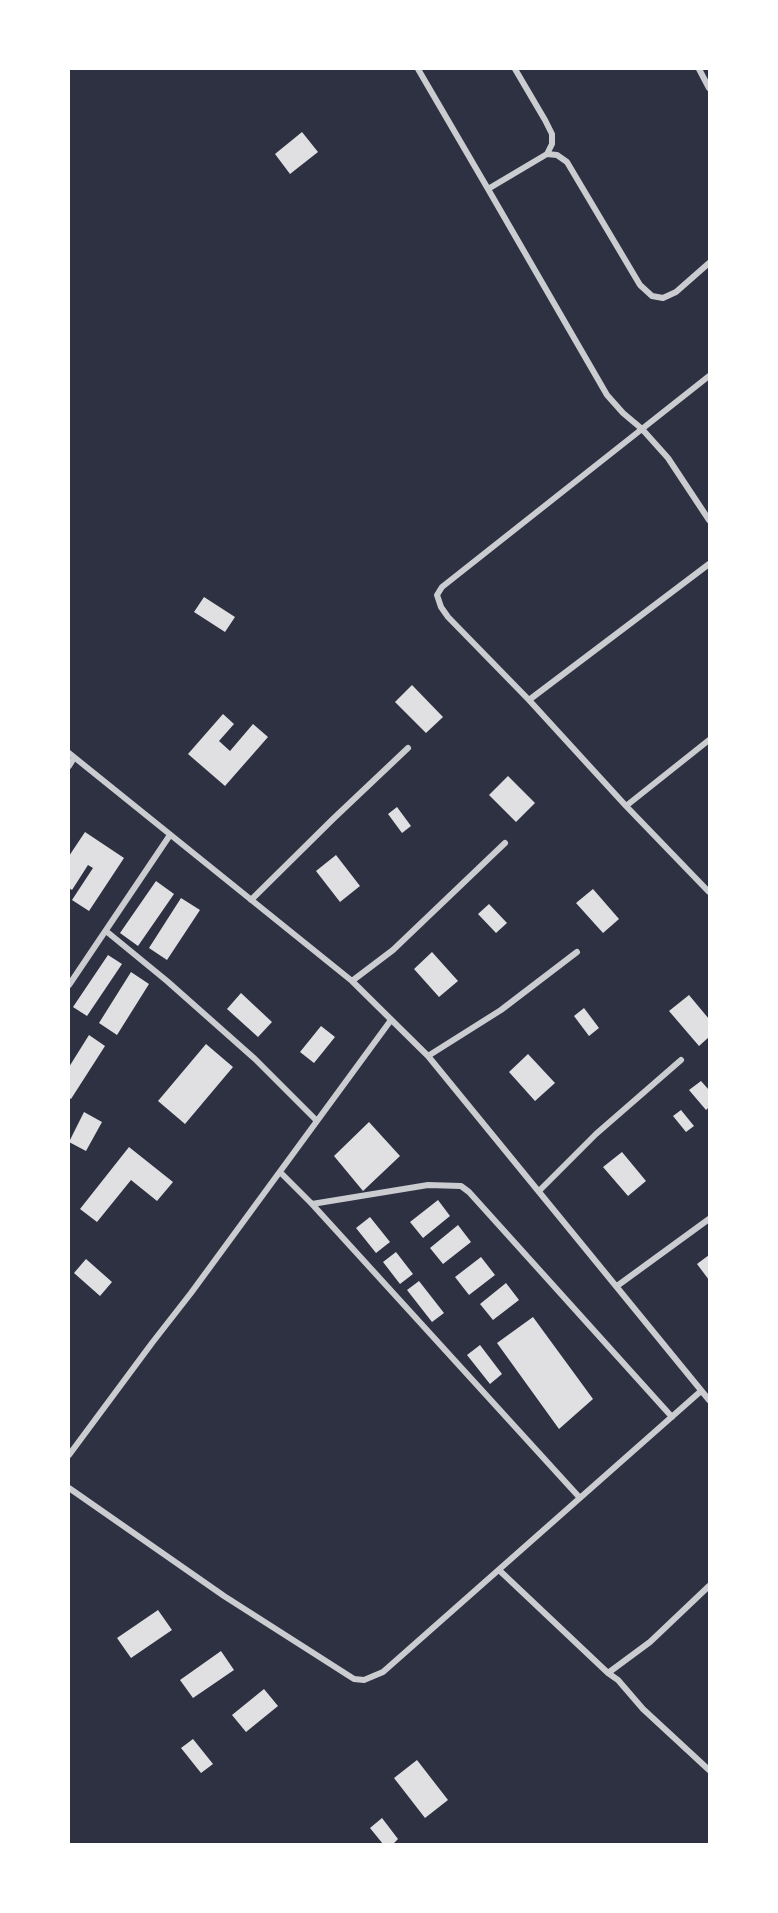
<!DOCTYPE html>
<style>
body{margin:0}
#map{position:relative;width:778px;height:1913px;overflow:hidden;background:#2d3142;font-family:"Public Sans",sans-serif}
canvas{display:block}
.frame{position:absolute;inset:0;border:70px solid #fff;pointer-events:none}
</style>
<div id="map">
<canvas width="778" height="1913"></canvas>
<div class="frame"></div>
</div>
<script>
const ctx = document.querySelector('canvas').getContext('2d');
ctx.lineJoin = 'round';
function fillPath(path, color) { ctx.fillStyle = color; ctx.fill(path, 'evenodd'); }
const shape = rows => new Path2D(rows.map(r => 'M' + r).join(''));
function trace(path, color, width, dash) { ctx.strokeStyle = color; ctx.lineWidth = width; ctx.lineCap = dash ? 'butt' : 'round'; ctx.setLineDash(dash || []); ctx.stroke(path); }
fillPath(shape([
 [302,132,318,152,290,174,275,154],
 [204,597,235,617,225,632,194,612],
 [412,685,443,717,426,733,395,702],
 [223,714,234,724,219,741,230,751,253,724,268,737,225,786,188,754],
 [508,776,535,803,516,822,489,795],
 [397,807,411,826,402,833,388,814],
 [85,832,124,858,89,911,72,900,93,868,88,865,72,890,69,888,69,856],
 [336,855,360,886,340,902,316,871],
 [156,881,174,894,138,946,120,933],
 [593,889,619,919,603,933,576,903],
 [181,898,200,910,167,960,149,948],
 [489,904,507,923,496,933,478,914],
 [432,952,458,981,439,997,414,969],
 [108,955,122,964,87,1016,73,1007],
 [131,972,149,984,117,1035,99,1023],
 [241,993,272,1022,258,1037,227,1009],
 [689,995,709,1019,709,1037,699,1046,669,1011],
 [584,1008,599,1028,589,1036,574,1016],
 [321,1026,335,1037,314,1063,300,1052],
 [89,1035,105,1046,71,1099,69,1098,69,1067],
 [206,1044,233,1067,185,1124,158,1101],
 [528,1054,555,1083,535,1101,509,1072],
 [701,1081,709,1090,709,1107,706,1110,689,1090],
 [681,1110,694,1126,686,1132,673,1116],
 [84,1112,102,1122,86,1151,69,1142],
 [369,1122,400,1156,363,1191,334,1156],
 [129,1147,173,1182,157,1201,131,1180,97,1222,80,1209],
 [622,1152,646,1181,628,1196,603,1167],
 [438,1200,450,1216,423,1238,410,1222],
 [370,1217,390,1242,376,1253,356,1228],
 [458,1225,471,1242,443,1264,430,1248],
 [396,1252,413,1274,400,1284,383,1262],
 [709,1255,709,1280,697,1264],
 [481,1257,495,1275,469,1295,455,1277],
 [86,1259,112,1282,100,1296,74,1273],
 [419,1281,444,1313,432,1322,407,1290],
 [506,1283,519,1300,493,1320,480,1304],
 [533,1317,593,1399,559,1429,497,1343],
 [480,1345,502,1374,490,1384,467,1355],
 [158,1610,172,1630,131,1658,117,1638],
 [221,1651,234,1670,193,1698,180,1680],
 [264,1689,278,1706,246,1732,232,1715],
 [193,1739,213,1764,201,1773,181,1748],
 [417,1760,448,1800,425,1818,394,1778],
 [382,1818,398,1839,393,1844,383,1844,370,1828]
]), '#e0e0e3');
trace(shape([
 [418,69,488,189],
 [515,69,545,120,552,134,552,144,547,154],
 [699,69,709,88],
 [709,263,676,292,663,298,652,296,640,285,567,162,557,155,547,154,488,189,607,395,623,413,642,429,668,458,709,520],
 [709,376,442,587,437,595,441,607,448,617,529,700,626,806,709,892],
 [529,700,709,564],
 [69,753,352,981,428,1056,709,1400],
 [69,766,74,758],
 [626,806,709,740],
 [251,900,333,819,408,748],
 [106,931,167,981,255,1059,317,1121],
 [352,981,393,950,505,843],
 [69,985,170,835],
 [428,1056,501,1010,577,952],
 [280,1172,312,1204,580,1498],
 [539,1191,596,1134,681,1060],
 [312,1204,428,1185,461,1186,469,1192,672,1417],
 [617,1286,709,1219],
 [69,1455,152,1343,191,1293,391,1020],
 [69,1488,224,1596,354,1679,364,1680,383,1672,701,1391],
 [499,1570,608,1673,618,1680,643,1709,709,1770],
 [608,1673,650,1642,709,1586]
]), '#caccd0', 6);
</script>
